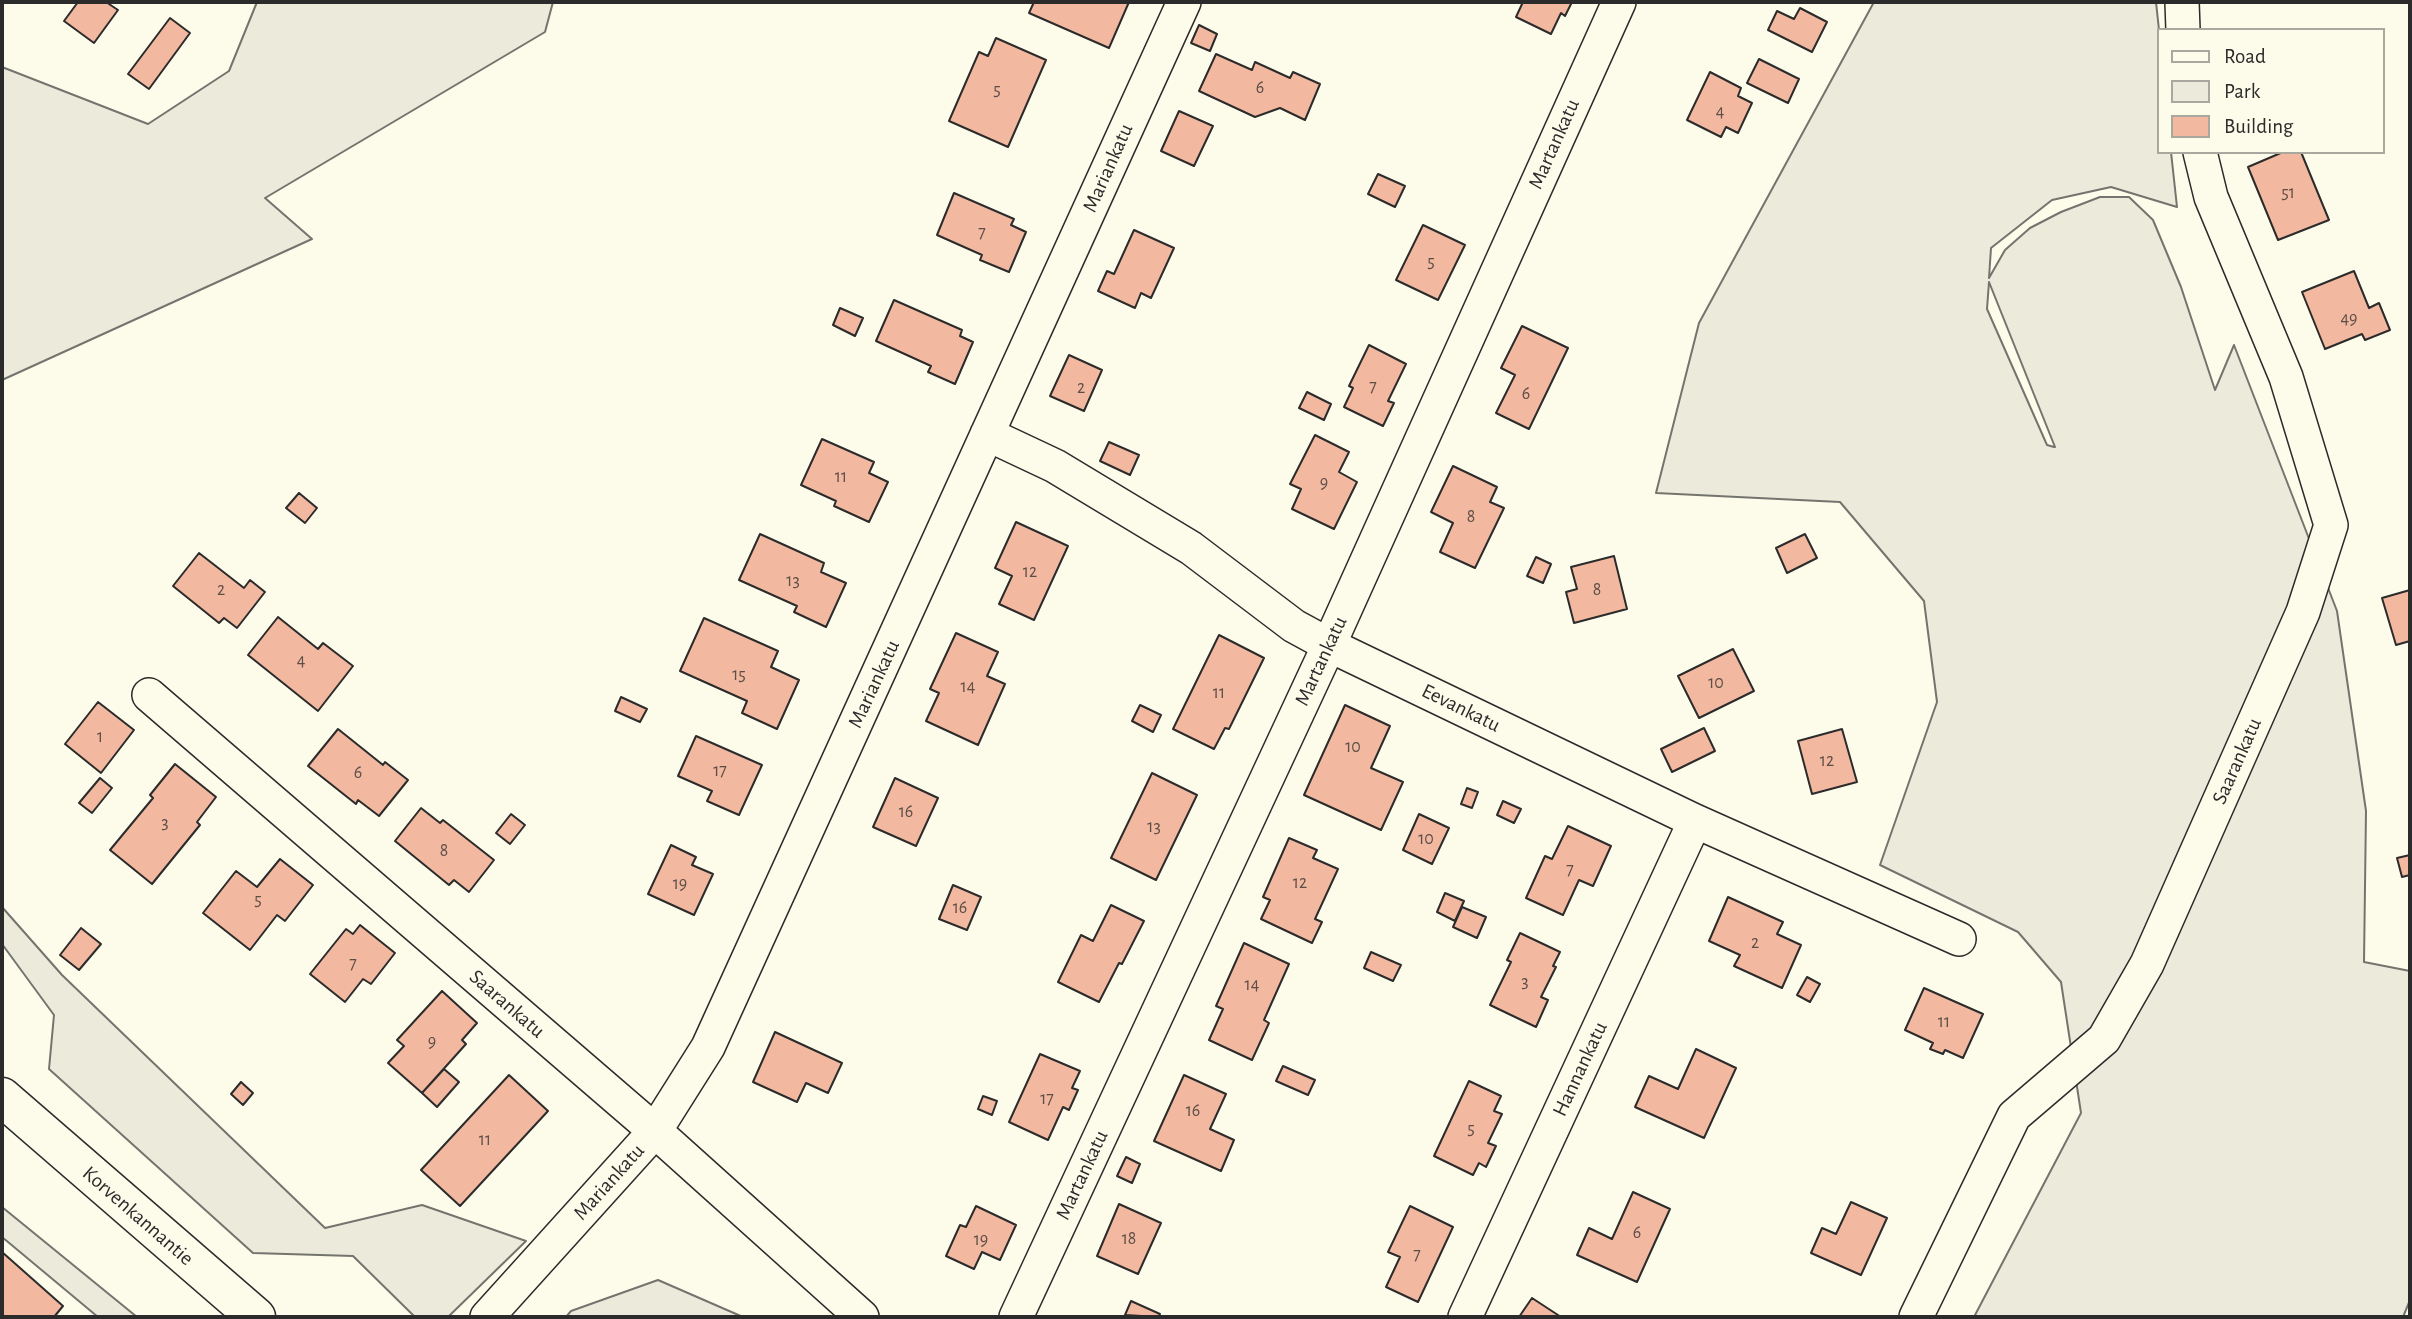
<!DOCTYPE html>
<style>
body{margin:0}
#map{position:relative;width:2412px;height:1319px;overflow:hidden;background:#fdfbea;font-family:"Alegreya Sans",sans-serif}
canvas{display:block}
.frame{position:absolute;inset:0;border:4px solid #2b2b2b;pointer-events:none}
.legend{position:absolute;left:2157px;top:28px;width:228px;height:126px;box-sizing:border-box;background:#fdfbea;border:2px solid #a9a89e;margin:0;padding:9px 12px;list-style:none;font-size:21px;color:#2b2b2b}
.legend li{display:flex;align-items:center;gap:14px;height:35px}
.legend b{width:35px;border:2px solid #a9a89e}
</style>
<div id="map">
<canvas width="2412" height="1319"></canvas>
<div class="frame"></div>
<ul class="legend">
<li><b style="height:9px;background:#fdfbea"></b>Road</li>
<li><b style="height:19px;background:#ecebdb"></b>Park</li>
<li><b style="height:19px;background:#f2b8a0"></b>Building</li>
</ul>
</div>
<script>
const ctx = document.querySelector('canvas').getContext('2d');
ctx.lineJoin = 'round';
function fillPath(path, color) { ctx.fillStyle = color; ctx.fill(path, 'evenodd'); }
const shape = rows => new Path2D(rows.map(r => 'M' + r).join(''));
function trace(path, color, width, dash) { ctx.strokeStyle = color; ctx.lineWidth = width; ctx.lineCap = dash ? 'butt' : 'round'; ctx.setLineDash(dash || []); ctx.stroke(path); }
function write(font, color, halo, rows, align = 'center') {
  ctx.font = font + ' "Alegreya Sans",sans-serif'; ctx.lineWidth = 5; ctx.setLineDash([]); ctx.textBaseline = 'middle'; ctx.strokeStyle = halo; ctx.fillStyle = color; for (const [text, x, y, turn = 0] of rows) {
    ctx.save(); ctx.translate(x, y); ctx.rotate((+turn || 0) * Math.PI / 180); ctx.textAlign = isNaN(turn) ? turn : align; if (halo) ctx.strokeText(text, 0, 0); ctx.fillText(text, 0, 0); ctx.restore();
  }
}
const green = shape([
 [257,2,553,2,545,32,265,198,312,239,2,380,2,67,148,124,229,71,257,2],
 [1874,2,2156,2,2159,30,2158,152,2171,152,2177,207,2111,187,2052,200,1991,248,1989,278,2005,250,2030,228,2061,212,2100,197,2129,197,2153,220,2181,287,2215,390,2234,345,2337,611,2366,811,2364,962,2410,971,2410,1300,2403,1317,1974,1317,2081,1113,2061,982,2018,932,1880,865,1937,702,1924,601,1840,502,1656,493,1699,323,1874,2],
 [1989,282,2055,447,2054,447,2047,445,1987,309,1989,282],
 [2,907,62,975,325,1228,422,1205,526,1241,448,1317,415,1317,353,1256,253,1253,49,1069,54,1015,2,944,2,907],
 [2,1207,137,1317,98,1317,2,1237,2,1207],
 [658,1280,743,1317,566,1317,571,1311,658,1280]
]);
fillPath(green, '#ecebdb');
trace(green, '#74746e', 2);
const building = shape([
 [78,2,106,2,118,10,94,43,64,21,78,2],
 [1034,2,1129,2,1109,48,1029,13,1034,2],
 [1523,2,1572,2,1565,16,1561,13,1551,34,1516,17,1523,2],
 [1800,8,1827,22,1812,52,1768,30,1777,11,1794,19,1800,8],
 [170,18,190,33,149,89,128,74,170,18],
 [1199,25,1217,34,1210,51,1191,43,1199,25],
 [996,38,1046,60,1008,147,949,121,979,52,988,56,996,38],
 [1216,54,1252,70,1255,62,1290,78,1293,72,1320,84,1305,120,1280,108,1255,117,1199,91,1216,54],
 [1759,59,1799,79,1788,103,1747,83,1759,59],
 [1710,72,1741,88,1738,96,1752,103,1738,133,1726,127,1721,137,1687,120,1710,72],
 [1179,111,1213,126,1194,166,1161,151,1179,111],
 [2283,152,2301,152,2329,220,2278,240,2248,167,2283,152],
 [1378,174,1405,186,1395,207,1368,194,1378,174],
 [954,193,1014,219,1011,225,1026,232,1009,272,980,260,982,255,937,235,954,193],
 [1423,225,1465,245,1438,300,1396,280,1423,225],
 [1134,230,1174,248,1151,298,1141,293,1135,308,1098,291,1107,271,1114,274,1134,230],
 [2354,271,2369,308,2379,303,2390,330,2365,340,2362,334,2325,349,2302,292,2354,271],
 [894,300,962,330,960,336,973,342,955,384,928,372,931,366,876,341,894,300],
 [840,308,863,318,855,336,833,325,840,308],
 [1522,326,1568,348,1529,429,1496,413,1515,375,1501,368,1522,326],
 [1369,345,1406,364,1388,401,1394,403,1383,426,1344,407,1353,388,1349,386,1369,345],
 [1069,355,1102,370,1084,411,1050,396,1069,355],
 [1307,392,1331,404,1324,420,1299,408,1307,392],
 [1315,435,1349,452,1339,472,1357,482,1334,529,1292,509,1301,489,1290,484,1315,435],
 [822,439,874,462,869,473,888,482,869,522,834,506,836,501,801,485,822,439],
 [1109,442,1139,455,1130,475,1100,461,1109,442],
 [1453,466,1497,487,1490,502,1504,508,1475,568,1440,552,1453,523,1431,512,1453,466],
 [299,493,317,508,305,523,286,508,299,493],
 [1016,522,1068,546,1034,620,999,604,1012,576,995,568,1016,522],
 [760,534,824,563,821,572,846,583,826,627,794,612,797,606,739,580,760,534],
 [1805,534,1817,558,1787,573,1776,548,1805,534],
 [199,553,244,588,250,580,265,592,237,628,224,618,219,623,173,586,199,553],
 [1614,556,1627,609,1574,623,1566,592,1577,589,1571,567,1614,556],
 [1536,557,1551,564,1543,583,1527,576,1536,557],
 [2410,590,2410,641,2396,645,2382,598,2410,590],
 [278,617,318,649,323,643,353,666,318,711,248,655,278,617],
 [704,618,778,651,771,667,799,680,777,729,742,713,747,701,680,671,704,618],
 [956,633,998,652,987,676,1005,684,978,745,926,721,939,693,930,689,956,633],
 [1219,635,1264,658,1229,729,1225,728,1214,749,1173,729,1219,635],
 [1733,649,1754,691,1699,718,1678,676,1733,649],
 [621,697,647,709,640,722,615,711,621,697],
 [98,702,134,730,101,773,65,744,98,702],
 [1140,705,1161,715,1153,732,1132,721,1140,705],
 [1345,705,1390,726,1371,768,1403,782,1381,830,1304,795,1345,705],
 [1704,728,1715,751,1672,772,1661,749,1704,728],
 [338,729,383,765,385,762,408,780,379,816,358,800,356,804,308,766,338,729],
 [1842,729,1857,782,1812,794,1798,741,1842,729],
 [696,736,762,765,739,815,707,801,712,791,678,776,696,736],
 [175,764,216,797,197,822,200,825,152,884,110,850,153,798,150,795,175,764],
 [1152,773,1197,795,1156,880,1111,858,1152,773],
 [100,778,112,788,92,813,79,803,100,778],
 [895,778,938,798,916,846,873,827,895,778],
 [1467,788,1478,792,1472,808,1461,804,1467,788],
 [1503,801,1521,809,1514,823,1497,815,1503,801],
 [421,808,440,823,443,820,494,860,469,892,454,880,449,885,395,841,421,808],
 [511,814,525,825,510,844,496,833,511,814],
 [1419,814,1449,828,1432,864,1403,850,1419,814],
 [1568,826,1611,846,1593,886,1579,880,1563,915,1526,898,1545,856,1552,859,1568,826],
 [1289,838,1317,850,1313,858,1338,869,1315,919,1322,922,1312,943,1261,919,1270,900,1263,897,1289,838],
 [671,845,696,857,692,865,713,874,694,915,648,894,671,845],
 [2410,855,2410,875,2402,877,2397,858,2410,855],
 [280,859,313,885,285,921,277,915,250,950,203,913,236,871,257,887,280,859],
 [953,885,981,897,967,930,939,919,953,885],
 [1445,893,1464,901,1455,921,1437,912,1445,893],
 [1728,897,1783,922,1777,934,1801,945,1782,988,1734,966,1740,955,1709,941,1728,897],
 [1111,905,1144,921,1122,964,1119,963,1099,1002,1058,982,1081,935,1093,941,1111,905],
 [1462,907,1486,917,1477,938,1453,927,1462,907],
 [360,925,395,953,371,984,363,979,345,1002,310,974,346,929,353,934,360,925],
 [81,928,101,944,79,970,60,955,81,928],
 [1520,933,1560,952,1553,966,1556,967,1541,997,1548,1000,1536,1027,1490,1005,1511,962,1507,960,1520,933],
 [1244,943,1289,964,1264,1020,1269,1023,1252,1060,1209,1040,1223,1009,1216,1006,1244,943],
 [1371,952,1401,965,1393,981,1364,968,1371,952],
 [1807,977,1820,984,1810,1002,1797,995,1807,977],
 [1924,988,1983,1014,1963,1058,1945,1050,1943,1054,1930,1049,1933,1043,1905,1030,1924,988],
 [442,991,477,1023,462,1040,466,1044,422,1093,388,1063,404,1046,397,1040,442,991],
 [775,1032,842,1063,828,1093,806,1083,797,1102,753,1082,775,1032],
 [1696,1049,1736,1068,1704,1138,1635,1107,1649,1076,1678,1089,1696,1049],
 [1040,1054,1080,1071,1072,1088,1078,1090,1069,1110,1063,1107,1048,1140,1009,1122,1040,1054],
 [1283,1066,1315,1080,1308,1095,1276,1081,1283,1066],
 [444,1069,459,1082,437,1107,422,1093,444,1069],
 [509,1075,548,1111,460,1206,421,1170,509,1075],
 [1184,1075,1226,1094,1210,1129,1234,1140,1221,1171,1154,1141,1184,1075],
 [1469,1081,1501,1096,1494,1111,1502,1114,1488,1143,1496,1146,1486,1167,1479,1163,1473,1175,1434,1156,1469,1081],
 [241,1082,253,1093,243,1105,231,1094,241,1082],
 [983,1096,997,1101,992,1115,978,1109,983,1096],
 [1126,1157,1140,1164,1132,1183,1117,1176,1126,1157],
 [1633,1192,1670,1209,1637,1282,1577,1255,1589,1228,1612,1239,1633,1192],
 [1851,1202,1887,1218,1861,1275,1811,1253,1822,1228,1836,1234,1851,1202],
 [1119,1204,1161,1223,1138,1274,1097,1256,1119,1204],
 [976,1206,1016,1225,1000,1260,982,1252,974,1269,946,1256,960,1225,966,1227,976,1206],
 [1410,1206,1453,1227,1418,1302,1386,1287,1400,1257,1388,1252,1410,1206],
 [2,1252,63,1306,54,1317,2,1317,2,1252],
 [1532,1298,1561,1317,1519,1317,1532,1298],
 [1131,1301,1160,1314,1158,1317,1125,1315,1131,1301]
]);
fillPath(building, '#f2b8a0');
trace(building, '#2b2b2b', 2);
const minor = shape([
 [2182,2,2183,30],
 [987,434,1055,466,1191,548,1294,626,1329,645,1695,821,1959,939],
 [149,695,655,1131,862,1317],
 [487,1317,655,1131,708,1047,1184,2],
 [1016,1317,1329,645,1619,2],
 [1465,1317,1695,821],
 [1916,1317,2014,1116,2104,1039,2147,964,2303,612,2331,525,2286,377,2211,197,2200,152]
]);
const major = shape([
 [2,1097,256,1317]
]);
trace(minor, '#2b2b2b', 36);
trace(major, '#2b2b2b', 41);
trace(minor, '#fdfbea', 33);
trace(major, '#fdfbea', 38);
write('18px', '#5d4e48', null, [
 ["6",1260,88],
 ["5",997,90],
 ["4",1720,112],
 ["51",2288,193],
 ["7",982,233],
 ["5",1431,262],
 ["49",2349,319],
 ["7",1373,387],
 ["2",1081,388],
 ["6",1526,394],
 ["11",841,477],
 ["9",1324,483],
 ["8",1471,517],
 ["12",1030,572],
 ["13",793,581],
 ["2",221,590],
 ["8",1597,590],
 ["4",301,661],
 ["15",739,675],
 ["10",1716,683],
 ["14",968,687],
 ["11",1219,693],
 ["1",100,737],
 ["10",1353,747],
 ["12",1827,761],
 ["17",720,771],
 ["6",358,773],
 ["16",906,812],
 ["3",165,823],
 ["13",1154,827],
 ["10",1426,839],
 ["8",444,851],
 ["7",1570,870],
 ["12",1300,883],
 ["19",680,884],
 ["5",258,900],
 ["16",960,908],
 ["2",1755,943],
 ["7",353,964],
 ["3",1525,982],
 ["14",1252,985],
 ["11",1944,1022],
 ["9",432,1042],
 ["17",1047,1099],
 ["16",1193,1111],
 ["5",1471,1129],
 ["11",485,1140],
 ["6",1637,1233],
 ["18",1129,1239],
 ["19",981,1240],
 ["7",1417,1255]
]);
write('21px', '#2b2b2b', '#fdfbea', [
 ["Martankatu",1554,144,-66],
 ["Mariankatu",1108,168,-66],
 ["Martankatu",1321,661,-65],
 ["Mariankatu",874,684,-65],
 ["Eevankatu",1461,708,26],
 ["Saarankatu",2237,761,-66],
 ["Saarankatu",507,1004,41],
 ["Hannankatu",1580,1069,-65],
 ["Martankatu",1082,1175,-65],
 ["Mariankatu",609,1182,-48],
 ["Korvenkannantie",138,1216,41]
]);
</script>
